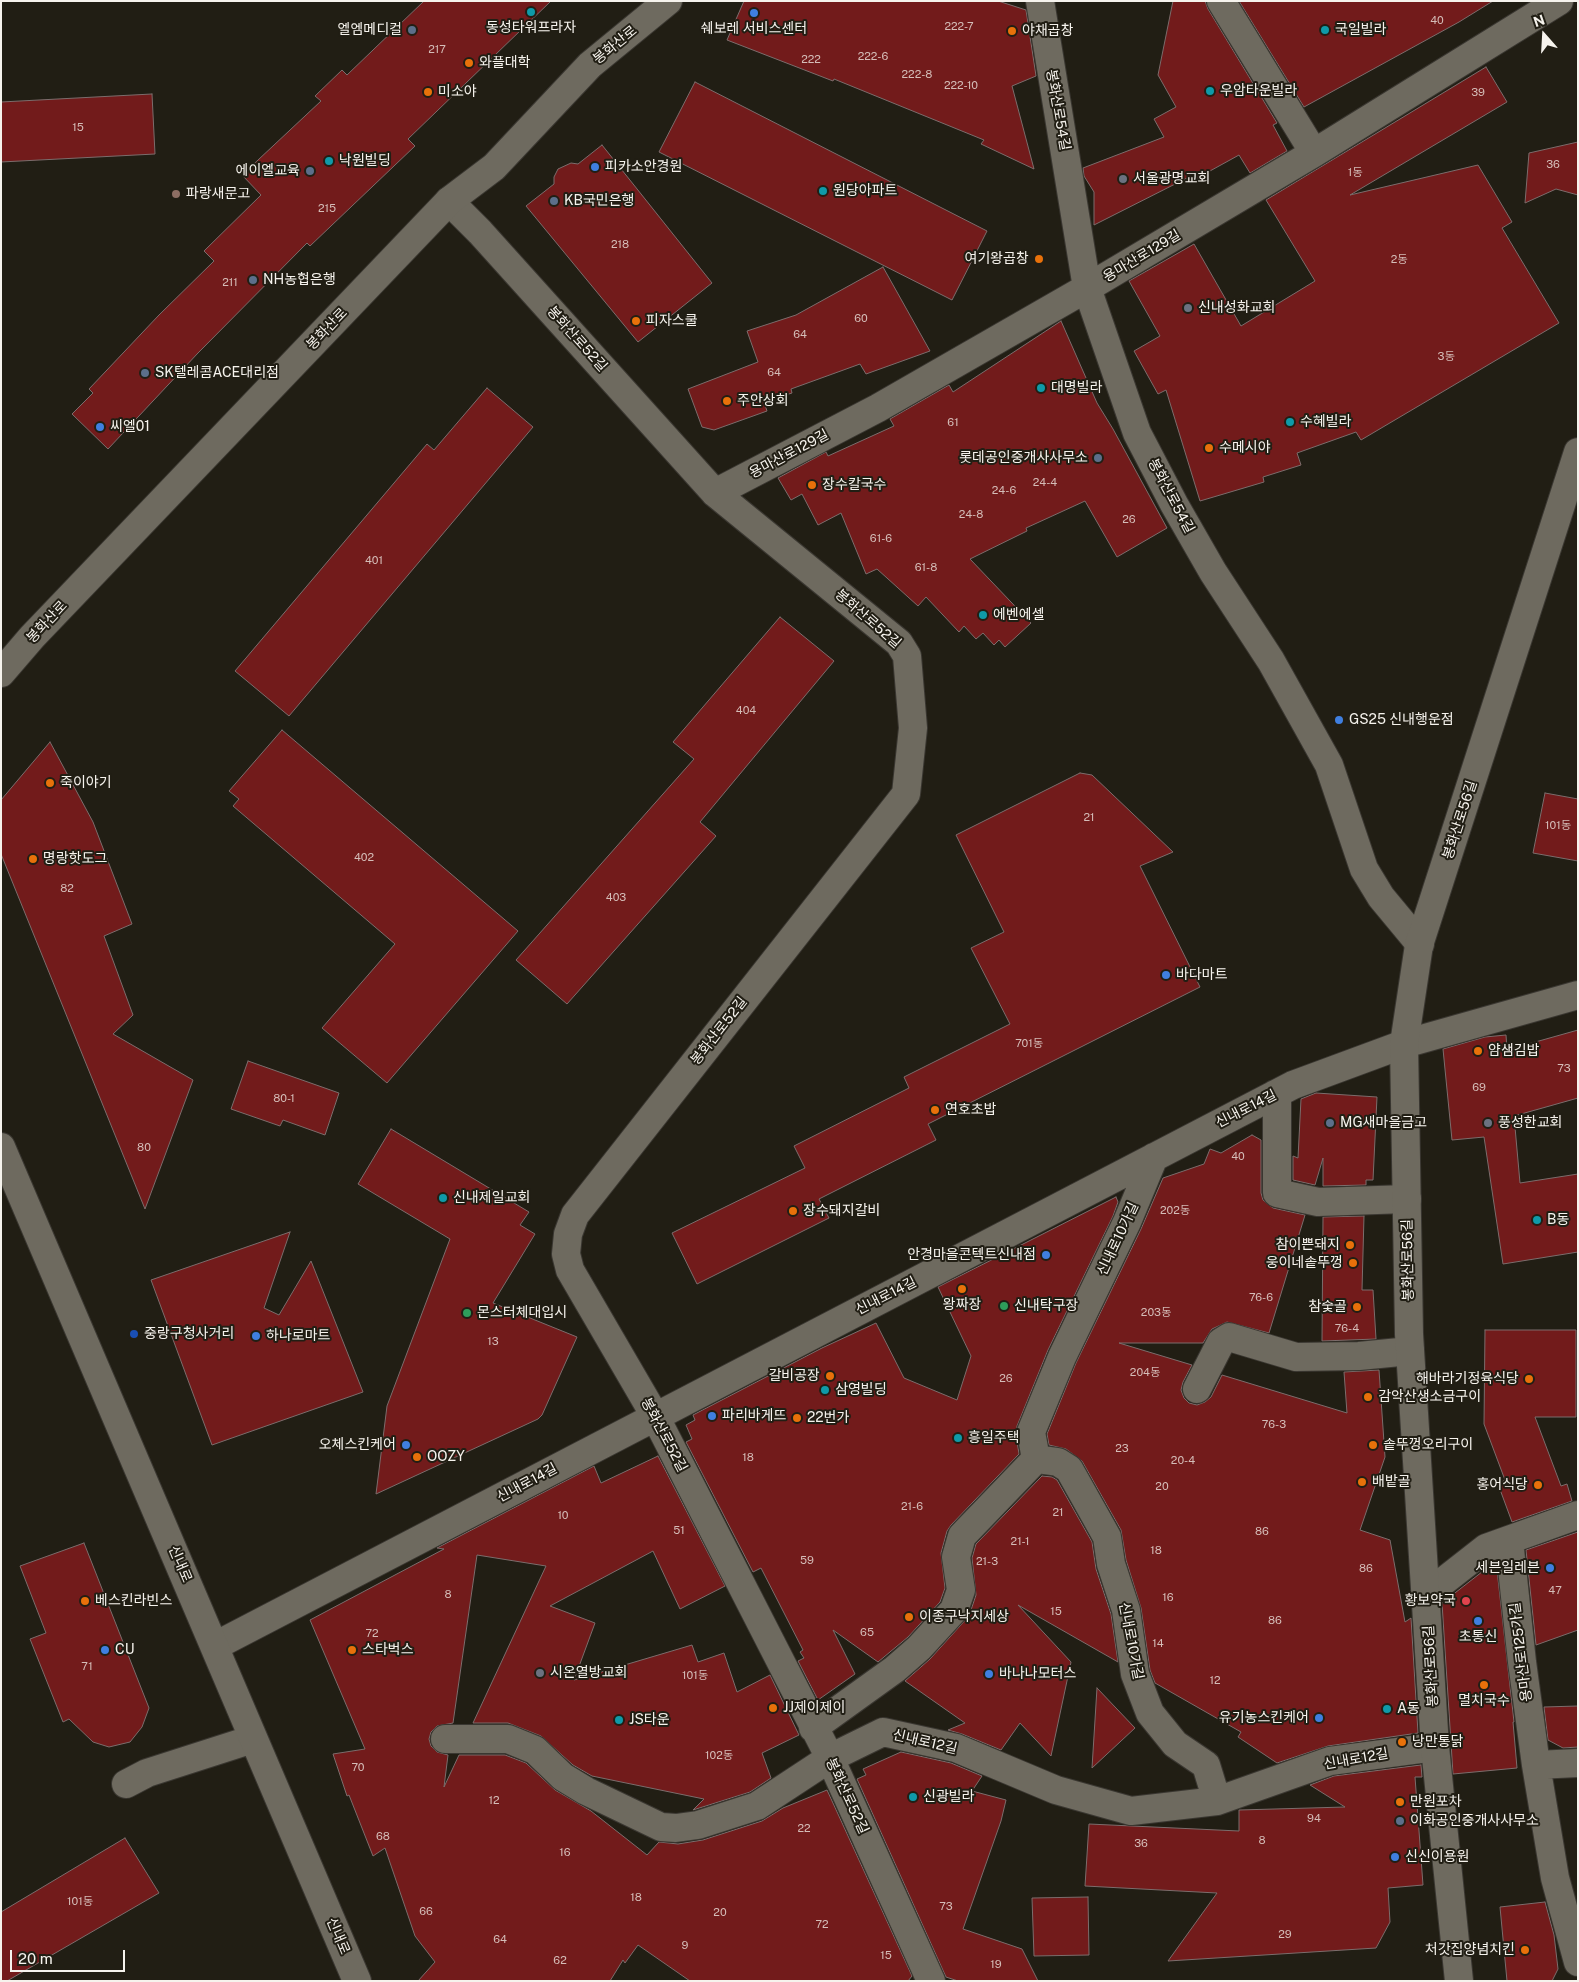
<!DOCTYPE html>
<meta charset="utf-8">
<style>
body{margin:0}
#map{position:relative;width:1579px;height:1982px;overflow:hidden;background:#211e14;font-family:"Public Sans",sans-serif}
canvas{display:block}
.frame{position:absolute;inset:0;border:2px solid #f6f3ed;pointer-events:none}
.north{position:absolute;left:1519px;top:10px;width:50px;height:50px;-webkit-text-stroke:4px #211e14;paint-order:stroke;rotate:341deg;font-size:14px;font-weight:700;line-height:20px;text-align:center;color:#f6f3ed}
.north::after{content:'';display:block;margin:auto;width:18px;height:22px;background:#f6f3ed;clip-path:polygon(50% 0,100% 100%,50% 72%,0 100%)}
.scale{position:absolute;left:10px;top:1950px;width:115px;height:22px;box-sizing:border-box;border:2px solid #f6f3ed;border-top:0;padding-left:6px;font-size:15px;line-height:18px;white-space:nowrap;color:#f6f3ed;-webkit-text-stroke:4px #211e14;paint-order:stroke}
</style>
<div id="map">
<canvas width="1579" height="1982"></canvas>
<div class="frame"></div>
<div class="north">N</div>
<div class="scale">20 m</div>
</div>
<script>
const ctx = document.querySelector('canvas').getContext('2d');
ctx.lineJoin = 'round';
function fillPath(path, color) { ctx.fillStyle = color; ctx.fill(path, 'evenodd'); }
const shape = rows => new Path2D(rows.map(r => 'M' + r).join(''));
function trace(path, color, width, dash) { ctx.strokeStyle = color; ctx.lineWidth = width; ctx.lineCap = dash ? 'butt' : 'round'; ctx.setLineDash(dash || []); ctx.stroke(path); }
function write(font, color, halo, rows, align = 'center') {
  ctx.font = font + ' "Public Sans","Noto Sans KR",sans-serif'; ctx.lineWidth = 4; ctx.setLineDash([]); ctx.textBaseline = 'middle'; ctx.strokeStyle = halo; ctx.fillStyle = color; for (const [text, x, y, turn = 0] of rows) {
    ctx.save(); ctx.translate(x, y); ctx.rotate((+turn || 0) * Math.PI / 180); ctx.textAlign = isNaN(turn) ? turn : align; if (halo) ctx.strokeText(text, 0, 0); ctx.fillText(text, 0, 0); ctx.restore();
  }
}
const building = shape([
 [424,1,551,1,408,139,415,146,310,246,307,243,198,353,108,449,72,414,93,393,89,389,159,315,214,261,204,251,261,195,242,175,321,101,315,96,342,70,347,75,424,1],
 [744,1,998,1,1026,10,1036,76,1012,86,1034,169,981,144,984,140,834,79,833,81,727,40,744,1],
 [1173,1,1205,1,1208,9,1277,123,1273,125,1287,151,1250,173,1239,155,1190,182,1187,178,1094,225,1094,192,1084,176,1083,168,1164,137,1154,119,1176,107,1158,75,1173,1],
 [1239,1,1493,1,1459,22,1304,107,1239,1],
 [1486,67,1507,102,1350,195,1478,165,1512,222,1502,228,1559,323,1361,440,1356,432,1297,453,1301,465,1263,477,1264,482,1200,501,1166,390,1158,394,1134,351,1160,336,1129,281,1194,244,1241,326,1315,281,1266,200,1486,67],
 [695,82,987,231,952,300,659,152,695,82],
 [152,94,155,154,1,162,1,102,152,94],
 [1578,142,1578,195,1556,189,1525,203,1529,153,1578,142],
 [602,145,712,283,638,342,526,206,554,184,554,177,558,169,571,163,578,164,602,145],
 [883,267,930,351,866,374,860,364,791,389,792,393,764,402,767,411,714,430,702,427,688,389,758,362,747,331,796,315,883,267],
 [1061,321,1097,403,1113,429,1167,528,1117,557,1085,501,1026,528,1027,531,970,559,1031,623,1005,647,999,640,994,645,983,633,976,639,964,626,959,632,926,597,918,606,877,569,866,574,841,513,818,525,802,494,791,500,778,478,826,452,828,456,894,426,890,419,949,385,953,392,1061,321],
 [487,388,533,427,289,716,235,671,427,444,434,450,487,388],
 [780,617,834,661,700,822,716,836,567,1004,516,960,694,759,673,742,780,617],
 [282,730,518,931,387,1083,322,1028,395,944,233,806,239,799,229,791,282,730],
 [50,742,93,822,132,924,104,936,133,1015,113,1034,193,1080,145,1209,1,854,1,800,50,742],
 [1080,773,1092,775,1173,852,1140,866,1200,987,928,1124,936,1140,819,1199,829,1218,697,1284,672,1233,805,1168,794,1146,909,1088,904,1077,1010,1024,971,948,1004,932,956,835,1080,773],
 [1545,793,1578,799,1578,861,1533,853,1545,793],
 [1578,1030,1578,1098,1514,1116,1520,1183,1578,1174,1578,1252,1503,1264,1484,1137,1452,1140,1443,1049,1485,1037,1506,1035,1507,1050,1578,1030],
 [248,1061,339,1093,325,1135,283,1120,280,1126,231,1109,248,1061],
 [1316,1093,1377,1097,1373,1180,1366,1180,1366,1185,1323,1186,1323,1158,1315,1185,1293,1180,1293,1156,1298,1158,1301,1099,1316,1093],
 [391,1129,529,1212,520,1225,535,1234,493,1303,577,1337,542,1415,538,1419,376,1494,387,1406,450,1239,358,1184,391,1129],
 [1252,1135,1261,1140,1261,1193,1263,1200,1273,1208,1305,1215,1269,1333,1227,1322,1212,1329,1203,1343,1119,1343,1192,1365,1183,1382,1181,1390,1184,1398,1189,1403,1197,1405,1205,1402,1211,1397,1222,1375,1347,1413,1344,1372,1379,1370,1385,1457,1360,1530,1390,1540,1405,1622,1411,1618,1418,1733,1328,1746,1277,1763,1238,1737,1241,1732,1155,1683,1150,1670,1141,1608,1126,1560,1121,1530,1082,1461,1066,1449,1049,1445,1047,1434,1076,1363,1141,1229,1163,1178,1204,1164,1210,1149,1221,1153,1252,1135],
 [1116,1197,1118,1202,1113,1216,1048,1350,1017,1426,1016,1435,1019,1454,951,1525,947,1531,941,1553,945,1588,940,1602,908,1637,878,1662,833,1630,855,1674,818,1700,798,1661,804,1658,800,1652,803,1650,761,1568,753,1572,686,1442,692,1439,686,1425,695,1420,693,1415,822,1348,876,1323,904,1378,957,1400,971,1356,938,1287,1116,1197],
 [1364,1216,1362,1290,1373,1290,1376,1339,1322,1341,1323,1217,1364,1216],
 [290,1232,264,1308,279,1315,311,1261,363,1392,212,1445,151,1280,290,1232],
 [1485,1330,1576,1330,1576,1417,1535,1417,1561,1486,1567,1484,1572,1501,1512,1522,1498,1484,1505,1480,1484,1424,1485,1330],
 [658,1456,725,1586,680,1609,653,1551,550,1606,595,1623,574,1680,692,1645,698,1662,724,1653,737,1692,770,1675,799,1735,762,1753,771,1778,750,1792,693,1810,704,1799,592,1776,573,1765,541,1736,508,1723,473,1723,546,1566,477,1555,453,1723,437,1726,431,1732,429,1739,431,1746,437,1752,448,1755,444,1787,459,1755,505,1755,526,1763,555,1790,591,1811,647,1855,659,1842,678,1844,703,1840,762,1821,783,1808,827,1790,912,1976,908,1981,690,1981,638,1945,625,1963,623,1960,610,1981,418,1981,435,1962,415,1936,385,1848,373,1856,349,1795,347,1796,333,1754,365,1749,310,1620,444,1549,437,1548,594,1466,601,1483,658,1456],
 [1042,1476,1052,1477,1057,1480,1092,1542,1096,1569,1111,1614,1118,1662,1018,1605,1071,1662,1051,1756,1020,1723,1001,1750,962,1734,948,1730,965,1723,905,1681,930,1659,969,1616,976,1595,972,1558,976,1544,1042,1476],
 [1578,1532,1578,1630,1536,1645,1526,1550,1578,1532],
 [84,1543,149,1708,142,1727,130,1742,109,1747,93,1742,69,1719,63,1722,30,1639,46,1633,20,1566,84,1543],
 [1496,1561,1514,1722,1513,1722,1517,1768,1453,1774,1442,1603,1496,1561],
 [1097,1688,1135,1728,1092,1768,1097,1688],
 [1578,1706,1578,1747,1563,1748,1548,1740,1544,1707,1578,1706],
 [901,1752,951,1763,982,1776,972,1791,1006,1800,1001,1821,963,1929,1022,1949,1038,1981,958,1981,946,1977,857,1779,866,1775,863,1769,901,1752],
 [1421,1765,1422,1777,1415,1777,1423,1885,1388,1888,1390,1922,1376,1948,1168,1961,1217,1893,1085,1886,1089,1824,1239,1831,1239,1810,1345,1807,1310,1785,1334,1776,1421,1765],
 [125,1838,159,1893,7,1981,1,1981,1,1912,125,1838],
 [1088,1897,1089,1955,1034,1956,1032,1898,1088,1897],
 [1545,1902,1554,1935,1558,1969,1552,1981,1507,1981,1500,1907,1545,1902]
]);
fillPath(building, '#721b1b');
trace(building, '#7c6d6c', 1);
const minor = shape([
 [1040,1,1087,288,1137,433,1174,504,1213,572,1271,661,1329,765,1364,869,1381,897,1420,944],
 [1221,1,1314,153],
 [449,201,480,232,715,493,899,643,907,656,913,728,906,794,575,1215,568,1234,566,1254,570,1270,655,1416,830,1758,931,1981],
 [715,493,878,408,1087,288,1314,153,1559,1],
 [1275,1094,1277,1102,1277,1193,1318,1202,1407,1199],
 [1154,1157,1127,1222,1062,1357,1031,1432,1036,1459,1058,1462,1069,1469,1102,1528,1107,1537,1111,1564,1126,1610,1135,1674,1150,1713,1175,1744,1206,1765,1217,1801],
 [1197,1389,1221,1342,1229,1337,1296,1357,1359,1356,1410,1351],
 [1509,1540,1522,1662,1536,1765,1555,1878,1578,1962],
 [1426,1595,1486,1548,1578,1515],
 [215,1646,1293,1085,1404,1044,1578,995],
 [813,1728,895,1669,919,1648,954,1610,961,1590,956,1557,962,1536,1036,1459],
 [445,1739,508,1739,535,1750,563,1777,586,1791,661,1827,676,1828,698,1825,757,1806,830,1758,883,1732,956,1748,1056,1790,1131,1811,1217,1801,1330,1761,1435,1747],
 [1536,1765,1578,1763],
 [126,1784,147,1773,253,1739]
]);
const tertiary = shape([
 [1459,1981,1435,1747,1409,1334,1404,1044,1419,945,1578,452]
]);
const secondary = shape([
 [1,673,32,637,449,201,494,167,590,65,668,1],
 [1,1147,357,1981]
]);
trace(minor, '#3a3731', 30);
trace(tertiary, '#3a3731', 30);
trace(secondary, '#3a3731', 30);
trace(minor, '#6e6a5f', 28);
trace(tertiary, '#6e6a5f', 28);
trace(secondary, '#6e6a5f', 28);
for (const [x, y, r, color] of [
 [531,12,5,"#0f9aa8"],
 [754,13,5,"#3f7fe0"],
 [412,30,5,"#5c6f8a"],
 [1325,30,5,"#0f9aa8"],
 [1012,31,5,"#e8710a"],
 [469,63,5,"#e8710a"],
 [1210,91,5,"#0f9aa8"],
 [428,92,5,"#e8710a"],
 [329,161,5,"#0f9aa8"],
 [595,167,5,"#3f7fe0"],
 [310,171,5,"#5c6f8a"],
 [1123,179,5,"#6b7280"],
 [823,191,5,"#0f9aa8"],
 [176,194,5,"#8d6e63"],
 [554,201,5,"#5c6f8a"],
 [1039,259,5,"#e8710a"],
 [253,280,5,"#5c6f8a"],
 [1188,308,5,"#6b7280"],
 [636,321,5,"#e8710a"],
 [145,373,5,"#5c6f8a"],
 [1041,388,5,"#0f9aa8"],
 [727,401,5,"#e8710a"],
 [1290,422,5,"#0f9aa8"],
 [100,427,5,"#3f7fe0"],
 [1209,448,5,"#e8710a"],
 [1098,458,5,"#5c6f8a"],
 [812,485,5,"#e8710a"],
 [983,615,5,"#0f9aa8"],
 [1339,720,5,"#3f7fe0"],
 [50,783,5,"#e8710a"],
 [33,859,5,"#e8710a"],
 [1166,975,5,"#3f7fe0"],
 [1478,1051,5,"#e8710a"],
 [935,1110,5,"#e8710a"],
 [1330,1123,5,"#5c6f8a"],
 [1488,1123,5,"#6b7280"],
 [443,1198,5,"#0f9aa8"],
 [793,1211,5,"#e8710a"],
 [1537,1220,5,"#0f9aa8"],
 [1350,1245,5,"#e8710a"],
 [1046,1255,5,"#3f7fe0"],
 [1353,1263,5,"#e8710a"],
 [962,1289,5,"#e8710a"],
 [1004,1306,5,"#2e9e5b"],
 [1357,1307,5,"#e8710a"],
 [467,1313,5,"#2e9e5b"],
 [134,1334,5,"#1a4fb4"],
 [256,1336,5,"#3f7fe0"],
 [830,1376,5,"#e8710a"],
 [1529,1379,5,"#e8710a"],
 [825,1390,5,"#0f9aa8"],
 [1368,1397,5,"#e8710a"],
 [712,1416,5,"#3f7fe0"],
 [797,1418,5,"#e8710a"],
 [958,1438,5,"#0f9aa8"],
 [406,1445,5,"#3f7fe0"],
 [1373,1445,5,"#e8710a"],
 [417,1457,5,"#e8710a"],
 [1362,1482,5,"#e8710a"],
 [1538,1485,5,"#e8710a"],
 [1550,1568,5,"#3f7fe0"],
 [85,1601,5,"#e8710a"],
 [1466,1601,5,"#e0444e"],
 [909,1617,5,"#e8710a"],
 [1478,1621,5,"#3f7fe0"],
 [105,1650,5,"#3f7fe0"],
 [352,1650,5,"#e8710a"],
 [540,1673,5,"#6b7280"],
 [989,1674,5,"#3f7fe0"],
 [1484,1685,5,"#e8710a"],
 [773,1708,5,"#e8710a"],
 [1387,1709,5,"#0f9aa8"],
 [1319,1718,5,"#3f7fe0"],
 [619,1720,5,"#0f9aa8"],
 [1402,1742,5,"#e8710a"],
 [913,1797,5,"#0f9aa8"],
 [1400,1802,5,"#e8710a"],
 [1400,1821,5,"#5c6f8a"],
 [1395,1857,5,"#3f7fe0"],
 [1525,1950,5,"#e8710a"]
]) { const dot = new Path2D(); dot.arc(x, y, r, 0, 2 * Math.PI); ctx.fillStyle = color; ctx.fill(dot); trace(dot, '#211e14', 2); }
write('11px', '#d5bdb8', null, [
 ["40",1437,21],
 ["222-7",959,27],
 ["217",437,50],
 ["222-6",873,57],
 ["222",811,60],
 ["222-8",917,75],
 ["222-10",961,86],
 ["39",1478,93],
 ["15",78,128],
 ["36",1553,165],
 ["1동",1355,173],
 ["215",327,209],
 ["218",620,245],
 ["2동",1399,260],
 ["211",230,283],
 ["60",861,319],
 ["64",800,335],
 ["3동",1446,357],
 ["64",774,373],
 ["61",953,423],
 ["24-4",1045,483],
 ["24-6",1004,491],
 ["24-8",971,515],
 ["26",1129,520],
 ["61-6",881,539],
 ["401",374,561],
 ["61-8",926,568],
 ["404",746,711],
 ["21",1089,818],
 ["101동",1558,826],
 ["402",364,858],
 ["82",67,889],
 ["403",616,898],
 ["701동",1029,1044],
 ["73",1564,1069],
 ["69",1479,1088],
 ["80-1",284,1099],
 ["80",144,1148],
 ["40",1238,1157],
 ["202동",1175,1211],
 ["76-6",1261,1298],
 ["203동",1156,1313],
 ["76-4",1347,1329],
 ["13",493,1342],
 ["204동",1145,1373],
 ["26",1006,1379],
 ["76-3",1274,1425],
 ["23",1122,1449],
 ["18",748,1458],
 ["20-4",1183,1461],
 ["20",1162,1487],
 ["21-6",912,1507],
 ["21",1058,1513],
 ["10",563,1516],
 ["51",679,1531],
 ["86",1262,1532],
 ["21-1",1020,1542],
 ["18",1156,1551],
 ["59",807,1561],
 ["21-3",987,1562],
 ["86",1366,1569],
 ["47",1555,1591],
 ["8",448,1595],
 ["16",1168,1598],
 ["15",1056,1612],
 ["86",1275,1621],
 ["65",867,1633],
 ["72",372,1634],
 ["14",1158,1644],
 ["71",87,1667],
 ["101동",695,1676],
 ["12",1215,1681],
 ["102동",719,1756],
 ["70",358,1768],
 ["12",494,1801],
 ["94",1314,1819],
 ["22",804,1829],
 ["68",383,1837],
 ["8",1262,1841],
 ["36",1141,1844],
 ["16",565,1853],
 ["18",636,1898],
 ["101동",80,1902],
 ["73",946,1907],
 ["66",426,1912],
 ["20",720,1913],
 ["72",822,1925],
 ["29",1285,1935],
 ["64",500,1940],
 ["9",685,1946],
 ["15",886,1956],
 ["62",560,1961],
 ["19",996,1965]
]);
write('14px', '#f6f3ed', '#211e14', [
 ["동성타워프라자",531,28,"center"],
 ["쉐보레 서비스센터",754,29,"center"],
 ["엘엠메디컬",402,30,"right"],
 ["국일빌라",1335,30],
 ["야채곱창",1022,31],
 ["와플대학",479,63],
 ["우암타운빌라",1220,91],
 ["미소야",438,92],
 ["낙원빌딩",339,161],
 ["피카소안경원",605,167],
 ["에이엘교육",300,171,"right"],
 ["서울광명교회",1133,179],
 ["원당아파트",833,191],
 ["파랑새문고",186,194],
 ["KB국민은행",564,201],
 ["여기왕곱창",1029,259,"right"],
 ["NH농협은행",263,280],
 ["신내성화교회",1198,308],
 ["피자스쿨",646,321],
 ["SK텔레콤ACE대리점",155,373],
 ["대명빌라",1051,388],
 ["주안상회",737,401],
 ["수혜빌라",1300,422],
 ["씨엘01",110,427],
 ["수메시야",1219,448],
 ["롯데공인중개사사무소",1088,458,"right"],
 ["장수칼국수",822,485],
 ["에벤에셀",993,615],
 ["GS25 신내행운점",1349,720],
 ["죽이야기",60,783],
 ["명랑핫도그",43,859],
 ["바다마트",1176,975],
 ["얌샘김밥",1488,1051],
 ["연호초밥",945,1110],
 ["MG새마을금고",1340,1123],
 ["풍성한교회",1498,1123],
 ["신내제일교회",453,1198],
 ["장수돼지갈비",803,1211],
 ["B동",1547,1220],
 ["참이쁜돼지",1340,1245,"right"],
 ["안경마을콘텍트신내점",1036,1255,"right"],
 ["웅이네솥뚜껑",1343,1263,"right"],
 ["왕짜장",962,1305,"center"],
 ["신내탁구장",1014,1306],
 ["참숯골",1347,1307,"right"],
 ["몬스터체대입시",477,1313],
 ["중랑구청사거리",144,1334],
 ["하나로마트",266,1336],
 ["갈비공장",820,1376,"right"],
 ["해바라기정육식당",1519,1379,"right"],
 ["삼영빌딩",835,1390],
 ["감악산생소금구이",1378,1397],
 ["파리바게뜨",722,1416],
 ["22번가",807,1418],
 ["흥일주택",968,1438],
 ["오체스킨케어",396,1445,"right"],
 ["솥뚜껑오리구이",1383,1445],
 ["OOZY",427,1457],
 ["배밭골",1372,1482],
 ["홍어식당",1528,1485,"right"],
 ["세븐일레븐",1540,1568,"right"],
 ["베스킨라빈스",95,1601],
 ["황보약국",1456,1601,"right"],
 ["이종구낙지세상",919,1617],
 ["초통신",1478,1637,"center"],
 ["CU",115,1650],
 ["스타벅스",362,1650],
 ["시온열방교회",550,1673],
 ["바나나모터스",999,1674],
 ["멸치국수",1484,1701,"center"],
 ["JJ제이제이",783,1708],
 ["A동",1397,1709],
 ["유기농스킨케어",1309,1718,"right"],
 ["JS타운",629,1720],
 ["낭만통닭",1412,1742],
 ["신광빌라",923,1797],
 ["만원포차",1410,1802],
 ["이화공인중개사사무소",1410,1821],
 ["신신이용원",1405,1857],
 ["처갓집양념치킨",1515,1950,"right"]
], 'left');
write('14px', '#f6f3ed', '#211e14', [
 ["봉화산로",615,45,-39],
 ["봉화산로54길",1058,110,80],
 ["용마산로129길",1142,256,-31],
 ["봉화산로",327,329,-46],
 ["봉화산로52길",577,339,48],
 ["용마산로129길",789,454,-28],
 ["봉화산로54길",1171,496,62],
 ["봉화산로52길",868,619,41],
 ["봉화산로",47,622,-47],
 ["봉화산로56길",1460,820,-72],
 ["봉화산로52길",719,1031,-52],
 ["신내로14길",1246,1109,-27],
 ["신내로10가길",1118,1239,-65],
 ["봉화산로56길",1408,1260,-91],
 ["신내로14길",886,1296,-27],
 ["봉화산로52길",664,1435,62],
 ["신내로14길",527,1483,-28],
 ["신내로",180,1564,67],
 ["신내로10가길",1131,1641,79],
 ["용마산로125가길",1521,1652,-97],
 ["봉화산로56길",1431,1666,-93],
 ["신내로12길",925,1742,13],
 ["신내로12길",1356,1759,-10],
 ["봉화산로52길",847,1796,65],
 ["신내로",338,1936,67]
]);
</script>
